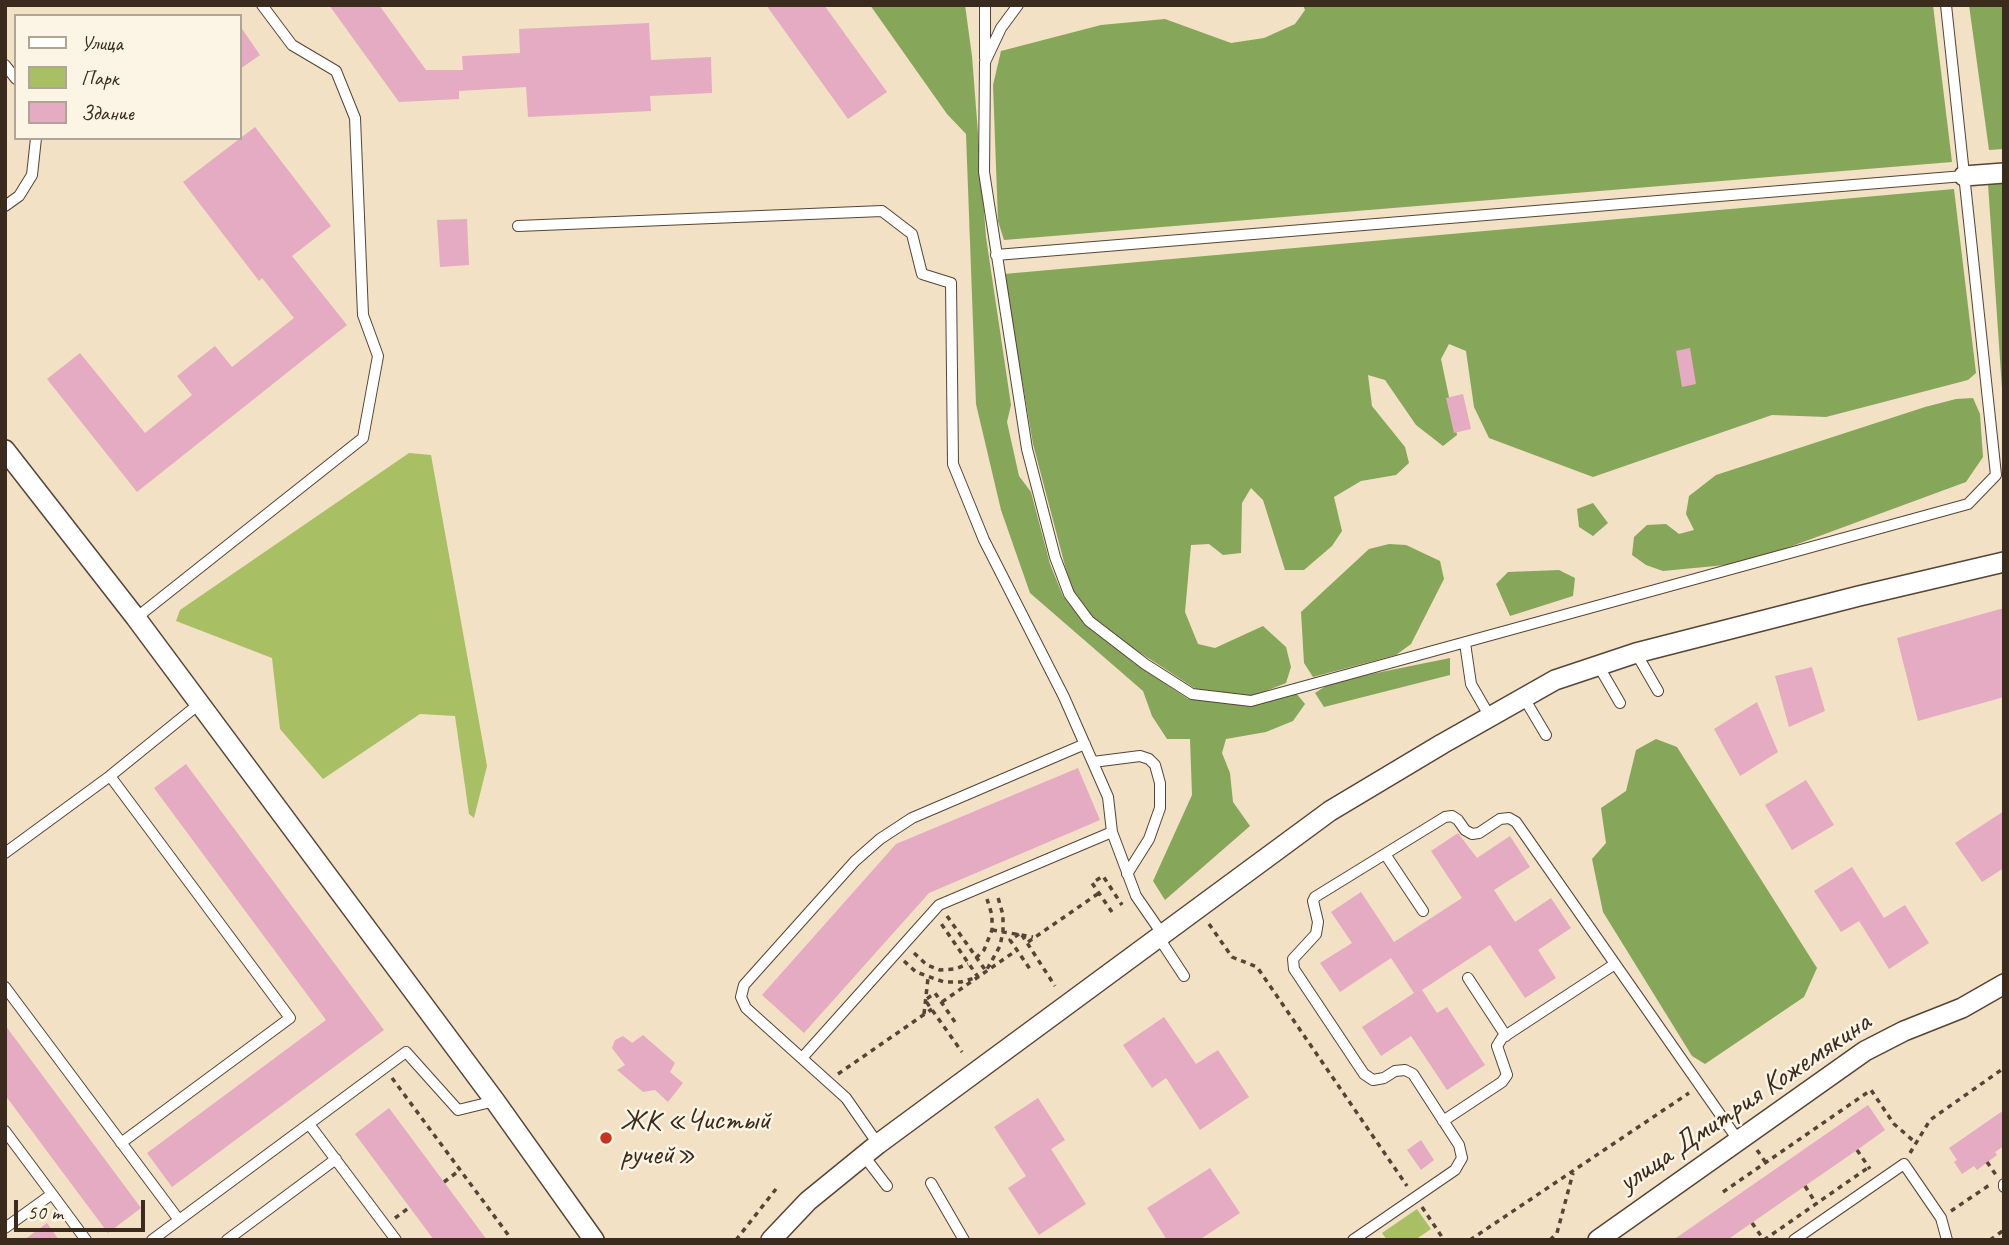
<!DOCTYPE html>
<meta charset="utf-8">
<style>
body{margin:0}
#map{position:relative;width:2009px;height:1245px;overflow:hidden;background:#f2e1c4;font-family:Caveat,sans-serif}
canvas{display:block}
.frame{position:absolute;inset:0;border:7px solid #3b2a1e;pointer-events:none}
.legend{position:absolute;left:14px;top:14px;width:228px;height:126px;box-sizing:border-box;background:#fcf5e5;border:2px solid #afa495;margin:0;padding:9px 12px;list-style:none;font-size:21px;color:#3b2a1e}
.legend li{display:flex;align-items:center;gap:14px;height:35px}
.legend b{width:35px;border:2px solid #afa495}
.scale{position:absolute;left:14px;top:1200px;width:131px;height:32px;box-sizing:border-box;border:4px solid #3b2a1e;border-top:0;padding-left:9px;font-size:21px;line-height:24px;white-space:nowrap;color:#3b2a1e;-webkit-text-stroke:5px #fcf5e5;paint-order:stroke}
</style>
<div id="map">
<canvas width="2009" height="1245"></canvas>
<div class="frame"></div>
<ul class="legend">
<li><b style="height:9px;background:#fff"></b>Улица</li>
<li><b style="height:19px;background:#a9bf64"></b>Парк</li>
<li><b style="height:19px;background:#e5abc2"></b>Здание</li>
</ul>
<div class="scale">50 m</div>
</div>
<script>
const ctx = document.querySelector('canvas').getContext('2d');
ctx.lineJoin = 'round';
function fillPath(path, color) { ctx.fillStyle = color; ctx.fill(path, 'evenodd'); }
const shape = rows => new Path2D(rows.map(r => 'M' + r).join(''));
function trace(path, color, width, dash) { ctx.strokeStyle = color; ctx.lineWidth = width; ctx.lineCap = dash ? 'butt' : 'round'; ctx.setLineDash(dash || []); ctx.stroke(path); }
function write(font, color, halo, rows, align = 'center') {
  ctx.font = font + ' Caveat,sans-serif'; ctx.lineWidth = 5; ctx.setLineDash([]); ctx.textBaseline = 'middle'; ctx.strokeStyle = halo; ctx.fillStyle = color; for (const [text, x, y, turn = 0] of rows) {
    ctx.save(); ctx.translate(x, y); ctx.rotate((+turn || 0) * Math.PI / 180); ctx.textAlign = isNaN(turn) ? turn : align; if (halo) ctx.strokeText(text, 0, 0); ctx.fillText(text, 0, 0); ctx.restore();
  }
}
fillPath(shape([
 [409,453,431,455,487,766,474,818,469,814,455,716,420,714,323,779,280,729,272,658,176,621,180,610],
 [1417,1209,1431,1229,1415,1240,1387,1240,1382,1233]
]), '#a9bf64');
fillPath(shape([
 [870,5,965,5,972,56,986,237,1011,405,1007,422,1019,476,1031,492,1050,564,1063,596,1084,622,1134,663,1188,699,1252,705,1296,693,1305,704,1293,721,1266,732,1226,739,1222,753,1230,773,1233,802,1250,826,1165,900,1153,881,1192,795,1190,739,1167,739,1152,716,1143,691,1030,593,1001,510,976,404,966,134,947,114],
 [1303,5,1933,5,1952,162,1004,240,998,221,993,85,1001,51,1101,25,1165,19,1231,43,1264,38,1295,24,1305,10],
 [1969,5,2004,5,2004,149,1989,150],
 [2004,183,2004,418,1988,184],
 [1954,189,1976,373,1968,380,1826,417,1772,415,1593,477,1489,438,1474,407,1466,351,1449,344,1441,359,1457,435,1443,446,1416,425,1385,380,1368,375,1372,406,1405,447,1409,463,1396,475,1361,481,1334,497,1342,531,1332,546,1304,570,1285,570,1263,500,1251,488,1242,503,1241,553,1223,555,1209,544,1191,545,1185,612,1198,644,1215,648,1263,626,1286,647,1291,667,1286,683,1253,696,1199,691,1102,628,1074,600,1033,444,1004,274],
 [1973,398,1980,414,1983,457,1966,482,1746,563,1663,571,1646,565,1632,555,1634,537,1647,525,1666,524,1679,534,1694,530,1686,514,1689,496,1716,475,1925,407,1956,399],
 [1593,503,1608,523,1593,536,1579,527,1577,509],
 [1389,544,1406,545,1440,561,1444,579,1411,644,1396,655,1313,677,1304,663,1301,612,1369,549],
 [1559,570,1575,578,1573,596,1510,616,1496,584,1508,572],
 [1450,658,1450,675,1324,707,1315,693,1332,682],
 [1656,739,1677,747,1817,968,1804,997,1705,1064,1692,1056,1603,912,1592,859,1606,843,1601,808,1626,791,1636,750]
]), '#86a65a');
fillPath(shape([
 [329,5,379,5,426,70,463,70,462,56,520,53,519,29,649,23,651,60,711,57,712,93,650,96,651,111,528,117,526,87,459,91,459,99,399,102],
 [766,5,824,5,887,92,848,119],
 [240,26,260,55,240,69],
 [255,127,331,226,292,256,347,325,137,492,47,379,80,353,145,433,192,395,177,376,215,346,232,367,294,318,262,278,259,281,183,182],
 [467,219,469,265,440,267,437,220],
 [1690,348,1696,384,1682,387,1676,351],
 [1463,394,1471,429,1454,433,1446,398],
 [2004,608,2004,697,1918,721,1897,638],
 [1812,667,1825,711,1789,727,1775,676],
 [1757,702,1778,752,1740,776,1714,729],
 [186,764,384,1030,172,1187,147,1153,326,1020,154,788],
 [1078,768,1100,820,929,893,804,1033,762,995,896,844],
 [1806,780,1834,825,1792,850,1765,805],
 [2004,811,2004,868,1982,882,1955,843],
 [1458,833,1477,858,1510,836,1530,867,1494,890,1515,922,1551,898,1571,928,1538,950,1556,978,1525,998,1490,945,1422,990,1437,1013,1447,1007,1485,1065,1447,1090,1411,1036,1381,1056,1362,1027,1414,993,1391,958,1340,992,1320,963,1352,943,1331,912,1361,892,1394,942,1462,898,1431,851],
 [1852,867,1884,918,1905,905,1929,943,1889,969,1859,921,1841,932,1814,891],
 [1164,1017,1196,1064,1218,1050,1249,1097,1200,1130,1166,1078,1152,1088,1123,1045],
 [5,1025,141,1208,108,1233,5,1095],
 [643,1035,675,1063,670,1072,683,1083,668,1102,655,1090,643,1092,617,1070,625,1065,612,1048,615,1040,623,1036,632,1043],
 [1038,1098,1065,1140,1051,1149,1086,1204,1039,1235,1008,1188,1026,1176,994,1127],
 [1868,1105,1885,1130,1857,1150,1727,1240,1673,1240],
 [389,1108,444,1182,487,1240,434,1240,355,1134],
 [2004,1110,2004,1146,1995,1152,1997,1155,1977,1170,1974,1166,1962,1174,1954,1162,1957,1160,1949,1148],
 [1421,1140,1434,1160,1421,1170,1407,1150],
 [1210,1168,1240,1213,1199,1240,1167,1240,1147,1208],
 [47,1223,59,1240,24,1240]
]), '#e5abc2');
const service = shape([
 [985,5,985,58],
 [1018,5,1001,28,985,62,984,172,1027,449,1055,557,1069,594,1089,621,1145,664,1192,694,1251,701,1968,504,1996,475,1946,5],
 [5,65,16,79],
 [5,206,19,196,32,175,36,138],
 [518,226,882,211,912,234,922,274,951,283,953,464,984,540,1064,697,1108,797,1112,832,1136,896,1163,935],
 [996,255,1964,176],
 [136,618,363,438,378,356,363,315,355,118,336,71,292,45,262,5],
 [1465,643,1471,684,1490,717],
 [1636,653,1658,691],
 [1598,665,1620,703],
 [1524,698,1546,735],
 [1093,762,1140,756,1149,759,1155,765,1160,783,1160,808,1149,839,1127,874],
 [110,776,290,1018,121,1143],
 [5,853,110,776,199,704],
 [1385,854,1423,911],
 [1159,938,1184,976],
 [1468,978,1506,1036],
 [5,987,179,1220],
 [802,1058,939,905,1112,832],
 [1443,1121,1502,1082,1507,1075,1497,1046,1502,1038,1615,964],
 [309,1124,396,1240],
 [5,1131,52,1194],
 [878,1144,846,1098,746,1008,741,997,744,985,855,861,880,839,912,818,1085,744],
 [864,1156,887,1186],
 [931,1183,964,1240],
 [2004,1184,2004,1187],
 [5,1228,52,1194,86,1240],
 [152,1240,406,1052,458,1110,495,1101],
 [227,1240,336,1159],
 [1353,1240,1455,1170,1462,1158,1459,1145,1413,1074,1405,1070,1395,1071,1384,1078,1373,1080,1364,1074,1294,969,1293,959,1316,934,1318,922,1313,901,1315,897,1445,817,1452,816,1458,820,1465,830,1472,834,1479,833,1500,819,1509,818,1516,822,1738,1140],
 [1794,1240,1904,1164,1941,1218,1947,1240]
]);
const minor = shape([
 [1964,176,2004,173],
 [5,450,136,618,495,1101,594,1240],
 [771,1240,808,1201,878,1144,1330,811,1442,744,1555,680,1636,653,1859,596,2004,562],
 [1598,1240,1865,1051,1904,1031,1962,1008,2004,984]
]);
trace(service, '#564537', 12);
trace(minor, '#564537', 22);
trace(shape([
 [1112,912,1092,883,1103,876,1122,905],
 [947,916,986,971,1000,946,1003,931,1003,915,997,894],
 [1209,924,1232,957,1257,967,1407,1186],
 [992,930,1033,937],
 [1019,934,1010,940,1030,969],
 [1022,935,1055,986],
 [1028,942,1099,893],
 [914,953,927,965,940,970,955,969,968,964],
 [976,958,984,950,992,930,992,915,987,899],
 [904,961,916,972,944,982,961,982,978,977,940,922],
 [942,1002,1017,950],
 [924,1014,928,978],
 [955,1022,935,993,925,1000,962,1052],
 [838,1074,932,1009],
 [392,1078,512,1240],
 [1757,1150,1766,1163],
 [1857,1150,1870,1169],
 [1910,1153,1930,1120,2004,1068],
 [1987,1162,1996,1175],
 [444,1182,460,1170],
 [1805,1186,1817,1205],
 [1723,1192,1871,1090,1894,1124,1916,1143],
 [1422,1207,1444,1240],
 [1951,1211,1991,1184],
 [395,1218,410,1207],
 [1752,1223,1764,1240],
 [736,1240,776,1189],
 [1470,1240,1689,1093],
 [1550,1240,1557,1233,1573,1173],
 [1764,1240,1869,1167],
 [1990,1240,2004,1230]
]), '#564537', 3.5, [5, 5]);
trace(service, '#fff', 10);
trace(minor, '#fff', 19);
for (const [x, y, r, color] of [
 [606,1138,7,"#c8321e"]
]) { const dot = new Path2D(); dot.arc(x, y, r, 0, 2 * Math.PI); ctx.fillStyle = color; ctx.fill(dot); trace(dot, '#fcf5e5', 2.5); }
write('30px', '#3b2a1e', '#fcf5e5', [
 ["улица Дмитрия Кожемякина",1745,1103,-34]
]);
write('30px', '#3b2a1e', '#fcf5e5', [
 ["ЖК «Чистый",620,1121],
 ["ручей»",620,1155]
], 'left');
</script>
